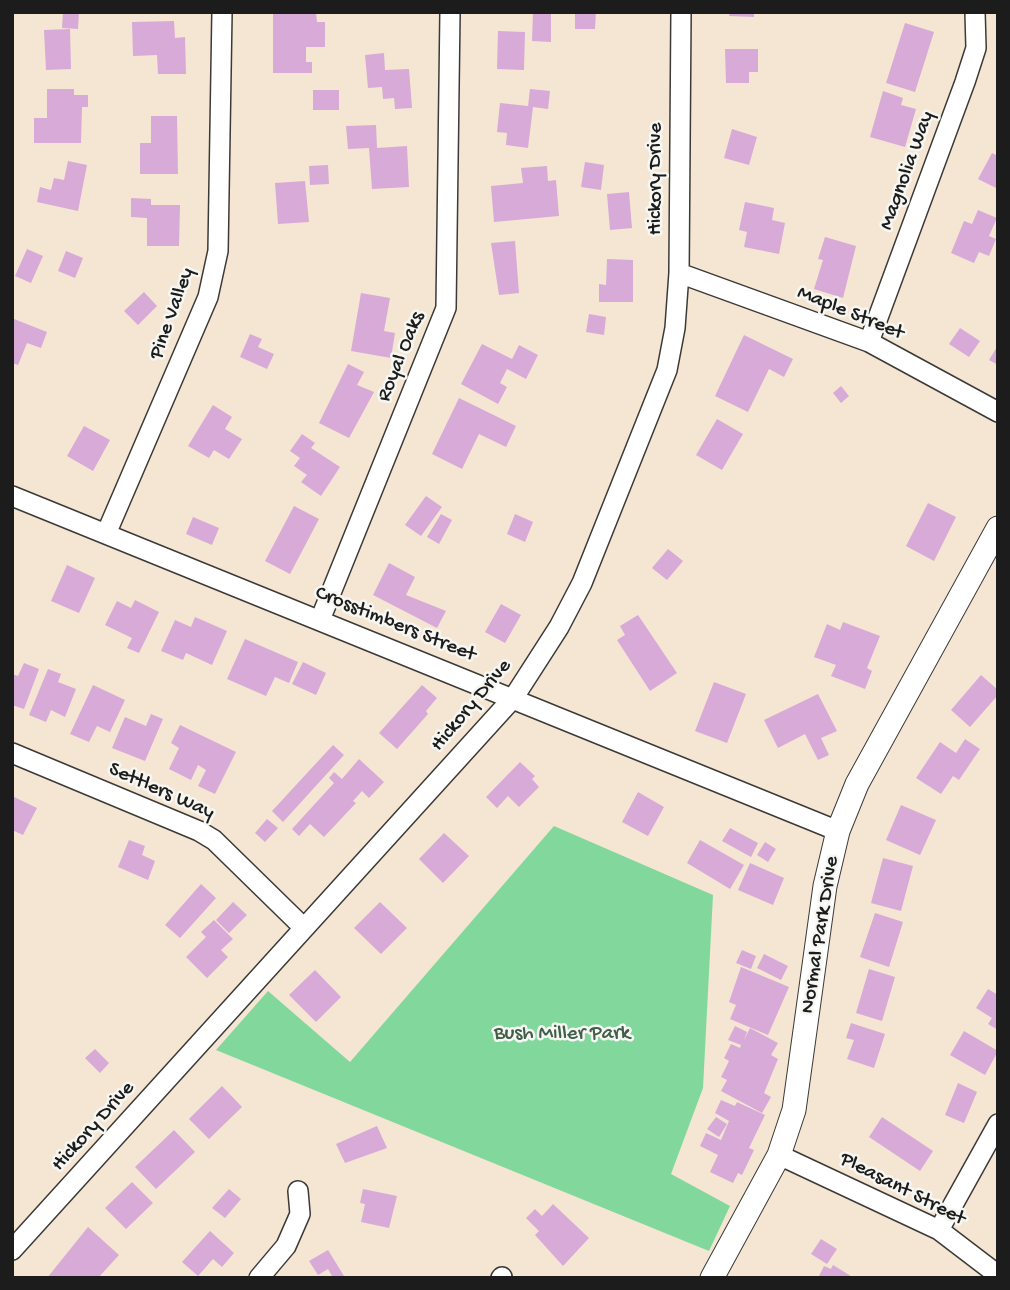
<!DOCTYPE html>
<style>
body{margin:0}
#map{position:relative;width:1010px;height:1290px;overflow:hidden;background:#f4e6d2;font-family:"Gochi Hand",sans-serif}
canvas{display:block}
.frame{position:absolute;inset:0;border:14px solid #1c1c1c;pointer-events:none}
</style>
<div id="map">
<canvas width="1010" height="1290"></canvas>
<div class="frame"></div>
</div>
<script>
const ctx = document.querySelector('canvas').getContext('2d');
ctx.lineJoin = 'round';
function fillPath(path, color) { ctx.fillStyle = color; ctx.fill(path, 'evenodd'); }
const shape = rows => new Path2D(rows.map(r => 'M' + r).join(''));
function trace(path, color, width, dash) { ctx.strokeStyle = color; ctx.lineWidth = width; ctx.lineCap = dash ? 'butt' : 'round'; ctx.setLineDash(dash || []); ctx.stroke(path); }
function write(font, color, halo, rows, align = 'center') {
  ctx.font = font + ' "Gochi Hand",sans-serif'; ctx.lineWidth = 5; ctx.setLineDash([]); ctx.textBaseline = 'middle'; ctx.strokeStyle = halo; ctx.fillStyle = color; for (const [text, x, y, turn = 0] of rows) {
    ctx.save(); ctx.translate(x, y); ctx.rotate((+turn || 0) * Math.PI / 180); ctx.textAlign = isNaN(turn) ? turn : align; if (halo) ctx.strokeText(text, 0, 0); ctx.fillText(text, 0, 0); ctx.restore();
  }
}
fillPath(shape([
 [554,826,713,895,703,1088,671,1174,730,1206,709,1251,216,1050,268,991,350,1062]
]), '#82d89c');
fillPath(shape([
 [63,12,79,12,78,29,62,28],
 [273,12,316,12,317,22,325,22,325,47,306,47,306,62,312,62,312,73,273,73],
 [533,12,551,12,551,42,532,41],
 [575,12,596,12,595,29,575,29],
 [730,12,754,12,754,17,729,16],
 [174,21,175,38,185,37,186,74,158,74,157,55,133,56,132,22],
 [905,23,934,32,915,92,886,83],
 [70,29,71,69,46,70,44,30],
 [498,31,525,32,524,70,497,69],
 [725,49,758,49,758,72,749,72,749,83,726,83],
 [384,53,385,70,409,69,412,108,395,109,394,98,383,99,382,87,368,88,365,55],
 [47,89,74,89,74,95,88,95,88,107,82,107,81,143,34,143,34,118,47,118],
 [530,89,550,91,548,109,533,107,528,148,506,145,507,133,497,132,500,103,528,106],
 [313,90,339,90,339,110,313,110],
 [883,91,903,98,901,105,916,109,905,147,870,137],
 [151,116,177,116,178,174,140,174,140,143,151,143],
 [376,125,377,148,407,146,409,187,372,189,369,148,348,149,346,126],
 [732,129,757,137,749,165,724,158],
 [992,153,998,156,998,189,978,179],
 [68,161,87,165,78,211,37,202,40,187,51,190,54,178,64,180],
 [585,162,604,165,601,190,581,187],
 [328,165,329,184,310,185,309,166],
 [547,166,548,181,556,180,559,216,494,222,491,186,523,183,521,168],
 [305,181,309,222,278,224,275,183],
 [629,192,632,228,610,230,607,194],
 [131,198,151,199,151,205,180,205,179,246,147,246,147,218,131,217],
 [745,202,774,208,772,220,785,223,779,254,744,247,747,232,739,230],
 [978,210,997,218,989,236,996,239,989,256,979,252,974,263,951,253,964,221,972,224],
 [825,237,856,246,843,298,814,289,823,260,818,259],
 [515,241,519,293,499,295,491,243],
 [27,249,43,256,31,283,15,276],
 [66,251,83,258,75,278,58,271],
 [607,259,633,260,633,302,599,302,599,284,606,285],
 [144,292,157,306,138,325,124,311],
 [361,293,390,298,384,331,395,333,391,358,351,351],
 [589,314,606,317,604,335,586,332],
 [14,319,47,332,41,348,27,343,18,365,12,363],
 [960,328,980,341,969,357,949,344],
 [250,334,262,339,258,347,274,354,267,369,240,357],
 [744,335,793,359,784,377,769,369,748,412,715,396],
 [482,344,512,359,519,345,538,355,526,379,507,369,500,383,507,387,498,404,461,384],
 [998,345,998,365,989,360],
 [348,364,364,372,357,385,374,392,349,438,319,423],
 [841,386,849,396,841,403,833,393],
 [459,398,516,426,506,447,479,434,462,469,432,454],
 [213,405,232,417,225,429,242,439,229,459,214,450,209,458,188,446],
 [717,419,743,434,722,470,696,455],
 [84,426,110,440,93,471,67,456],
 [302,434,315,443,311,448,340,467,321,496,301,482,307,475,294,466,300,458,290,451],
 [426,496,442,507,421,536,405,525],
 [928,503,956,517,934,561,906,546],
 [294,506,319,519,290,574,265,561],
 [441,514,452,520,439,544,427,537],
 [515,514,533,522,525,542,507,534],
 [193,517,219,528,212,545,186,534],
 [668,549,683,561,667,580,652,568],
 [389,563,415,577,406,595,446,611,437,628,373,595],
 [67,565,95,578,79,613,51,601],
 [135,600,159,612,139,653,127,648,132,638,105,625,117,601,131,608],
 [501,604,521,615,505,643,485,632],
 [638,615,677,673,650,691,617,640,625,635,620,626],
 [195,617,227,631,212,665,186,653,183,660,161,651,175,620,191,627],
 [843,622,880,636,867,668,872,671,865,689,831,676,836,665,814,657,827,624,840,630],
 [245,639,298,662,289,683,275,677,266,696,227,679],
 [303,662,326,673,316,695,292,684],
 [24,663,39,669,24,709,12,705,12,674,18,676],
 [48,669,61,674,58,682,76,689,65,717,51,710,46,722,29,715],
 [981,675,998,690,998,695,970,727,951,710],
 [714,682,746,694,727,743,695,731],
 [93,685,125,700,110,732,97,726,89,742,70,734],
 [422,685,437,698,426,711,428,714,397,749,379,733],
 [818,694,837,731,821,738,829,755,818,760,805,734,778,748,764,720],
 [151,714,163,719,145,761,112,748,125,717,146,726],
 [180,725,236,752,215,794,198,786,206,770,198,765,191,780,169,769,179,748,171,743],
 [965,739,980,749,959,780,953,776,941,794,916,778,940,742,956,753],
 [333,745,344,755,283,822,272,811],
 [359,759,384,782,369,798,362,791,353,801,356,803,324,837,310,824,299,836,292,829,334,783,329,778,334,772,342,779],
 [520,762,535,776,532,779,539,787,519,807,508,796,497,808,486,797],
 [638,792,664,807,648,836,622,822],
 [12,796,37,808,23,835,12,830],
 [901,805,936,820,920,855,886,840],
 [267,819,278,828,265,842,255,833],
 [730,828,758,843,751,857,722,841],
 [444,833,469,856,443,883,419,859],
 [129,840,145,846,142,855,155,861,148,880,118,867],
 [700,840,744,865,730,889,687,863],
 [765,842,776,849,768,862,757,855],
 [883,858,913,866,901,911,871,903],
 [750,863,784,878,773,905,738,890],
 [201,884,216,898,180,938,165,925],
 [233,902,247,915,229,933,216,920],
 [380,902,407,928,381,954,354,928],
 [875,913,903,922,889,967,860,957],
 [214,920,233,939,221,950,228,957,207,978,186,957,206,937,201,932],
 [742,950,756,956,751,969,736,963],
 [764,954,788,966,781,980,757,968],
 [741,967,789,987,768,1035,730,1019,736,1005,729,1002],
 [869,969,895,977,882,1021,856,1013],
 [315,970,341,997,316,1022,289,995],
 [988,989,998,995,998,1030,988,1024,992,1018,976,1008],
 [851,1023,885,1034,874,1068,847,1059,854,1040,846,1038],
 [735,1026,747,1032,744,1040,750,1028,778,1043,771,1055,778,1059,764,1093,771,1097,762,1113,721,1091,727,1080,721,1077,729,1061,724,1058,731,1044,740,1048,741,1045,728,1040],
 [964,1031,998,1051,985,1075,950,1055],
 [95,1049,109,1063,100,1073,85,1058],
 [958,1083,977,1092,964,1123,945,1115],
 [222,1086,242,1107,209,1139,189,1119],
 [721,1100,735,1106,737,1102,765,1115,749,1148,754,1150,742,1175,738,1173,733,1183,710,1172,718,1155,700,1146,706,1133,721,1140,729,1121,715,1113],
 [716,1117,727,1124,719,1137,707,1129],
 [882,1117,933,1151,920,1171,869,1137],
 [377,1126,387,1148,345,1163,336,1144],
 [174,1130,195,1152,156,1189,135,1167],
 [132,1182,153,1203,126,1229,105,1208],
 [229,1189,241,1199,225,1218,212,1208],
 [363,1189,397,1196,389,1228,361,1222,365,1204,360,1203],
 [553,1204,589,1238,563,1266,535,1235,539,1231,526,1218,535,1209,542,1216],
 [88,1227,119,1255,98,1278,47,1278],
 [210,1231,234,1253,222,1267,213,1259,198,1276,182,1262],
 [821,1239,837,1249,827,1264,811,1254],
 [328,1250,344,1276,341,1278,333,1278,328,1269,318,1275,309,1261],
 [833,1265,854,1278,818,1278,824,1266,831,1269]
]), '#d8aad8');
const minor = shape([
 [679,273,869,342,998,412],
 [869,342,965,82,976,48,975,12],
 [12,496,838,831],
 [106,534,208,297,218,251,222,12],
 [320,620,446,308,450,12],
 [12,753,199,831,214,840,304,928],
 [779,1155,939,1230,998,1275],
 [939,1230,998,1124],
 [12,1250,514,697,559,627,582,583,667,370,675,328,679,273,681,12],
 [259,1278,286,1246,300,1214,298,1191],
 [501,1278,502,1277]
]);
const tertiary = shape([
 [712,1278,779,1155,794,1110,825,886,838,831,857,784,998,528]
]);
trace(minor, '#3c3a37', 22);
trace(tertiary, '#3c3a37', 25);
trace(minor, '#fff', 19);
trace(tertiary, '#fff', 23);
write('21px', '#1c1c1c', '#f6f6f2', [
 ["Magnolia Way",908,171,-70],
 ["Hickory Drive",657,179,-90],
 ["Pine Valley",173,314,-70],
 ["Maple Street",850,314,22],
 ["Royal Oaks",402,357,-68],
 ["Crosstimbers Street",395,625,22],
 ["Hickory Drive",472,706,-50],
 ["Settlers Way",161,792,24],
 ["Normal Park Drive",821,935,-81],
 ["Hickory Drive",94,1127,-48],
 ["Pleasant Street",902,1190,27]
]);
write('21px', '#405e49', '#f6f6f2', [
 ["Bush Miller Park",562,1035]
]);
</script>
